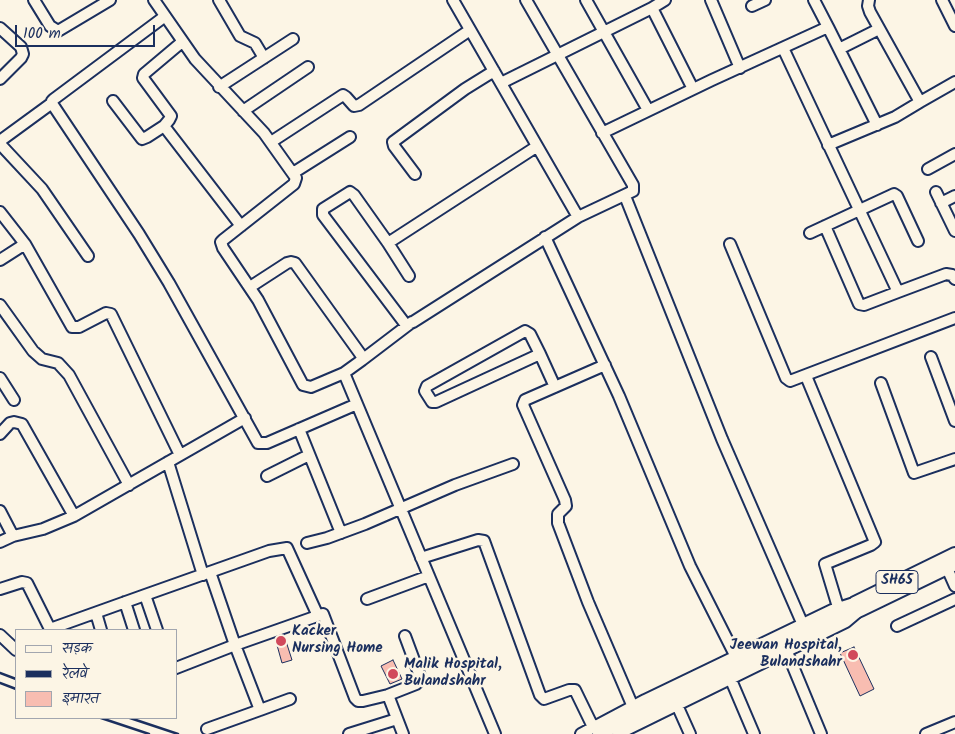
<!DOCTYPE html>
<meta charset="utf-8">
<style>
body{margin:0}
#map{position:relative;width:955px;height:734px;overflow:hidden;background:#fcf5e5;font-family:Kalam,"Playpen Sans Deva",sans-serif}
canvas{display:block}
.legend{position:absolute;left:15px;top:629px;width:162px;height:90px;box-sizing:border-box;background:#fcf5e5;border:1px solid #a2a6af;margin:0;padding:6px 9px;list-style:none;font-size:15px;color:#1b2f5e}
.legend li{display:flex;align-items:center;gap:10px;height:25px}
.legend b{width:25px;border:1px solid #a2a6af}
.scale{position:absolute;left:15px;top:25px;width:140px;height:22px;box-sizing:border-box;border:2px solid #1b2f5e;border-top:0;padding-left:6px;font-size:15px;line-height:18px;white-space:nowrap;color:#1b2f5e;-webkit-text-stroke:4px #fcf5e5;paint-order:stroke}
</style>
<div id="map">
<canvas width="955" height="734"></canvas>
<ul class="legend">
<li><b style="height:6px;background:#fcf5e5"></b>सड़क</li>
<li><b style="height:6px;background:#1b2f5e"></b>रेलवे</li>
<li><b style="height:14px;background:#f8bdb1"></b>इमारत</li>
</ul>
<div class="scale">100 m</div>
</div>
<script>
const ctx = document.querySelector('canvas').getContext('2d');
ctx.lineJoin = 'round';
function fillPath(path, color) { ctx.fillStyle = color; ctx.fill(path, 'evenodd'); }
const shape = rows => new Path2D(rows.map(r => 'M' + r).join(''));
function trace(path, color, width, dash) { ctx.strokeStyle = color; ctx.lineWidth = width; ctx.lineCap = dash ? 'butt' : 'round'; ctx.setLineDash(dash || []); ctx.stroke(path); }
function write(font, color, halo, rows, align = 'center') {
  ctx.font = font + ' Kalam,sans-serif'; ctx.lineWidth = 5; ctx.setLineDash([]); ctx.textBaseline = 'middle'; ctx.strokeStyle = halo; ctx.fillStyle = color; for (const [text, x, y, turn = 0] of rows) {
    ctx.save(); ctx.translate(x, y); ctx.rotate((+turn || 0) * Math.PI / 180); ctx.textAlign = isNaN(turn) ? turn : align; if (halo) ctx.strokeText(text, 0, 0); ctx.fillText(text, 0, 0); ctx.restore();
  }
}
const building = shape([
 [284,635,292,660,282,663,275,638,284,635],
 [854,647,874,689,860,696,840,653,854,647],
 [393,660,402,679,390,684,381,666,393,660]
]);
fillPath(building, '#f8bdb1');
trace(building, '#1b2f5e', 1);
const minor = shape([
 [34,0,50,26,58,31,110,0],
 [154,0,195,59,264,133,296,178,294,184,223,240,221,242,223,248,258,300,303,385,311,387,344,373,362,360,361,355,295,263,291,262,287,263,250,287],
 [219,0,240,36,255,43,264,58],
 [453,0,578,217],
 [526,0,633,185,633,191,578,217,413,322,406,325,323,215,323,209,350,192,354,195,388,243,536,147],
 [586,0,648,110],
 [665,0,652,8,693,89],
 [711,0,740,68],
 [814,0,828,27],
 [869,0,868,6,870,12,920,102,955,82],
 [942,0,955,26],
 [752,6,765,0],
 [164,17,54,99,52,101,53,105,139,234,169,283,258,443,267,443,357,404],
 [0,28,21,47,23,54,21,58,0,79],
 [182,42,144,74,143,78,171,116,169,120,164,126,241,226],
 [783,48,898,292,946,274,952,275,955,279],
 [839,49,877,125],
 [501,83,652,8],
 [219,87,293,39],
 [113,101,142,139,147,137,164,126],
 [243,111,308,67],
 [602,133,712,80,828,27,839,49,879,29],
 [0,141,52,103],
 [271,142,343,95,346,97,354,106,359,105,470,30],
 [0,144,42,189,88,256],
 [828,145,895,117,920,102],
 [928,169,955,154],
 [293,173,350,137],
 [415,174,394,146,393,142,465,89,494,71],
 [936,192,955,231],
 [625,196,722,439,803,625],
 [941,203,955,196],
 [0,212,25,244,72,327,79,327,106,313,111,314,180,455],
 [825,226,859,304,864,305,898,292],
 [810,233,894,194,897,196,918,241],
 [545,237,619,396,690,566,736,657],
 [388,243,409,276],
 [730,244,786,378,790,381,955,318],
 [0,260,25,244],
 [0,305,33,351,42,359,58,363,69,375,129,485],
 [540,354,436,402,432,402,425,391,427,386,525,331,530,334,540,354,555,387],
 [931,357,955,421],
 [362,360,412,322],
 [605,365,525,400,523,405,565,500,566,506,558,514,558,523,588,602,633,707],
 [344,373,495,734],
 [806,376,875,542,871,545,825,564,838,607],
 [0,378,14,400],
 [881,383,914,473,955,459],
 [299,429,341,533],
 [0,434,10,423,14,422,22,424,74,516],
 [168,462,203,575],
 [267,476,309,455],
 [0,511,13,536],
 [0,542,13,536,43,529,74,516,245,418],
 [307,543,327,538,365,524,455,485,513,464],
 [421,558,478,540,484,541,540,695,544,699,569,690,575,690,593,727],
 [947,568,955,586],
 [210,572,235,645,260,710,290,699],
 [0,589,22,582,27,583,50,629],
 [145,595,157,630],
 [367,599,429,576],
 [125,602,134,630],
 [96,613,101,630],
 [897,626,955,599],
 [51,630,50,629,145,595,269,551,287,548,318,616],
 [0,635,16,650],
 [787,652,821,734],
 [176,668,235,645,323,614,355,698,358,701,363,701,388,695,403,734],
 [731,680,754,734],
 [388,695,416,684,421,679,405,636],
 [677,705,690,734],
 [207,729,260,710],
 [349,734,397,719],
 [581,734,645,700,832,610,854,603],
 [618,734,846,622,859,611],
 [926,734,955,722]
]);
const major = shape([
 [842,614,851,614,860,610,955,564],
 [599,734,842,614,855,603,955,554]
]);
trace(minor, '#1b2f5e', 14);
trace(major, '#1b2f5e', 16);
trace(minor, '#fcf5e5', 10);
trace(major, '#fcf5e5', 12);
trace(shape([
 [0,673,16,679],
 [0,683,16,689],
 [101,718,149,734],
 [130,718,178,734]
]), '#1b2f5e', 2.5);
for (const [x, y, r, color] of [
 [281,641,6,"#d1495b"],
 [853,655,6,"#d1495b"],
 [393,674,6,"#d1495b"]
]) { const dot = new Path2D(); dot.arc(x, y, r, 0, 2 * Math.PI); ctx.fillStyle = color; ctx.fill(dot); trace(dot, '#fcf5e5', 2); }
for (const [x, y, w] of [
 [897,582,42]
]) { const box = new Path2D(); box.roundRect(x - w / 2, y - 11.5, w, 23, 4); ctx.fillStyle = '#fcf5e5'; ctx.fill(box); trace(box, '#1b2f5e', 1); }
write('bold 14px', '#1b2f5e', null, [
 ["SH65",897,582]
]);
write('bold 15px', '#1b2f5e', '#fcf5e5', [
 ["Kacker",292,632],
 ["Nursing Home",292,649],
 ["Jeewan Hospital,",842,646,"right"],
 ["Bulandshahr",842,663,"right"],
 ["Malik Hospital,",404,665],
 ["Bulandshahr",404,682]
], 'left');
</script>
